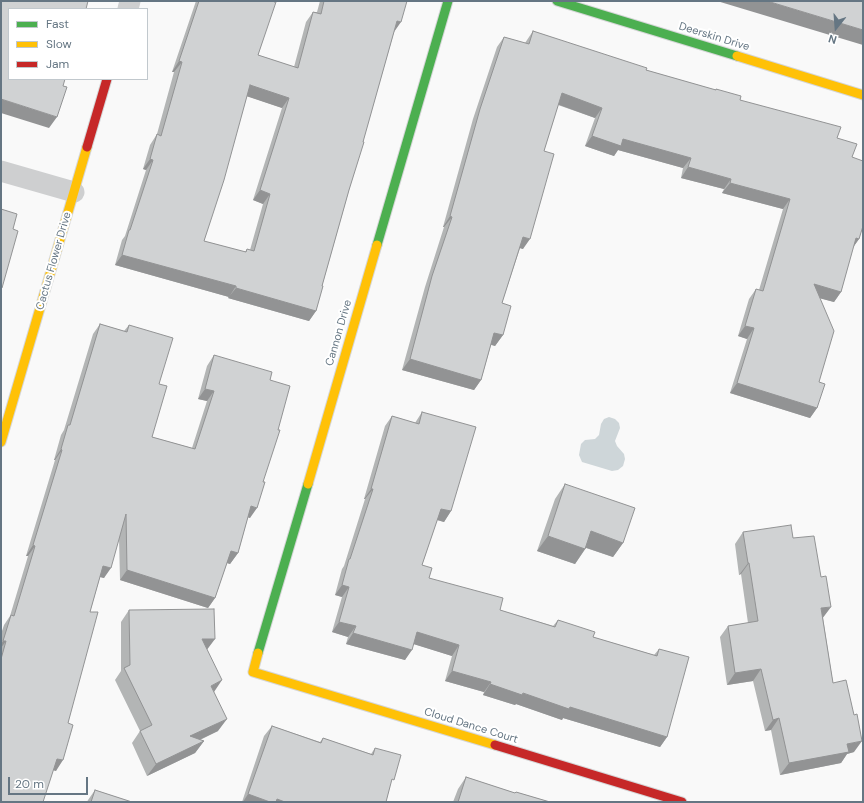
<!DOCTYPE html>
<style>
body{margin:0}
#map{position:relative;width:864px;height:803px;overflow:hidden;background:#f9f9f9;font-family:"DM Sans",sans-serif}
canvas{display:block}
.frame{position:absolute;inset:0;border:2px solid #657683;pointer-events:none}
.legend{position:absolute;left:8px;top:8px;width:140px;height:72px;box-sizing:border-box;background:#fff;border:1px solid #c1c8cd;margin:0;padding:5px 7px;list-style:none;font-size:12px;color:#657683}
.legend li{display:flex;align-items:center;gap:8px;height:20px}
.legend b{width:20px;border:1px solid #c1c8cd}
.north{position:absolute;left:816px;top:8px;width:40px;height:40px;-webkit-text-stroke:3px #fff;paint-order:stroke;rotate:197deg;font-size:11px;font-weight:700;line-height:16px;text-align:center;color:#657683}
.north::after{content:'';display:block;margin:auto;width:14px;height:18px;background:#657683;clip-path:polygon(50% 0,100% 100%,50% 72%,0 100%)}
.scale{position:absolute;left:8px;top:777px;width:80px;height:18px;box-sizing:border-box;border:2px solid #657683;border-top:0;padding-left:5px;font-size:12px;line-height:14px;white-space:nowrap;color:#657683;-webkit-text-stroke:3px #fff;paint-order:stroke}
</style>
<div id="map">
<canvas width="864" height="803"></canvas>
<div class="frame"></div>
<ul class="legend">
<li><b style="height:5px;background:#4caf50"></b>Fast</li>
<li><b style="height:5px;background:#ffc107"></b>Slow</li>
<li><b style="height:5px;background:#c62828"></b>Jam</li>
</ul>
<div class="north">N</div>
<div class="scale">20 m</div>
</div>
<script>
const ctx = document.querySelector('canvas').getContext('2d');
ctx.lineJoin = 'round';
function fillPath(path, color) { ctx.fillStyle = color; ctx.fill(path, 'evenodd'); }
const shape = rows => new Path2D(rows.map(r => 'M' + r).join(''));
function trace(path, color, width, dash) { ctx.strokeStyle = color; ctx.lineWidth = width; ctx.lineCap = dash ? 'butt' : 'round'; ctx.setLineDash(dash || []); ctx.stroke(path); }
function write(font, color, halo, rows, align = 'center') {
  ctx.font = font + ' "DM Sans",sans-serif'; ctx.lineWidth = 4; ctx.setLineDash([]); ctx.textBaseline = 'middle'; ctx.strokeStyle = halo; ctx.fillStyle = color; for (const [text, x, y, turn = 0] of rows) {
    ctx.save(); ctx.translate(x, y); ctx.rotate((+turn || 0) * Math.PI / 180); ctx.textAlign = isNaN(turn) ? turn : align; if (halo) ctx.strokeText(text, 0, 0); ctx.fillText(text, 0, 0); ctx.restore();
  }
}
fillPath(shape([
 [609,417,615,419,619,423,620,428,615,441,617,446,624,454,625,459,623,466,618,470,612,471,582,462,579,455,581,444,585,440,595,439,599,435,601,424,604,419]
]), '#ced6d9');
const fast = shape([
 [557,1,737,56],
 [377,245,448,1],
 [258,653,308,484]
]);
const slow = shape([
 [737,56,863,95],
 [1,442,87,147],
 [308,484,377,245],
 [258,653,253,672,495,745]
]);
const jam = shape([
 [87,147,107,79],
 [495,745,682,802]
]);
trace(fast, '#d5d6d7', 11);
trace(slow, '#d5d6d7', 11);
trace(jam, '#d5d6d7', 11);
trace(shape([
 [128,9,130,1],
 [1,171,74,192]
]), '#cecfd0', 21);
trace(fast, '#4caf50', 9);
trace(slow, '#ffc107', 9);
trace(jam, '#c62828', 9);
fillPath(shape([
 [196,1,275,1,258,55,294,67,306,22,313,12,317,12,320,1,407,1,394,32,349,190,322,286,316,311,309,321,228,298,229,297,115,265,122,240,125,236,146,170,143,169,150,145,157,134,174,72,172,72],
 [247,96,282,108,253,200,263,204,250,250,247,249,245,252,204,241],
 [533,31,646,70,715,90,716,89,740,100,837,138,852,157,859,239,853,247,841,292,834,302,820,298,819,382,817,408,810,418,730,393,747,339,738,336,749,299,756,289,759,290,783,209,722,193,724,189,681,178,683,168,618,150,614,156,585,146,595,118,558,105,544,151,523,249,520,248,502,303,503,335,495,346,491,345,481,380,474,390,402,370,425,287,444,227,443,227,473,119,497,47,504,37,525,43],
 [100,324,124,331,129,325,159,384,152,437,192,448,207,401,198,399,207,366,214,355,270,380,250,518,248,517,238,553,230,564,227,563,215,598,208,608,120,580,119,538,104,578,100,577,90,612,68,723,56,771,53,770,1,802,1,634,4,625,10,616,28,556,26,556,55,460,54,460,61,435,64,430,93,334],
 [422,412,451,511,444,522,437,520,422,565,429,578,500,610,553,626,558,620,593,637,654,655,659,649,667,737,660,747,563,718,562,720,516,704,515,705,483,695,484,692,445,681,452,656,414,644,405,660,346,644,348,637,332,632,342,597,335,595,342,569,344,566,365,499,364,499,385,426,392,416,415,423],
 [565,484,623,543,613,557,586,548,575,564,537,551,555,499],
 [743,532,793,538,823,618,833,683,854,752,847,754,841,763,780,775,771,730,765,731,753,681,727,685,720,637,728,626,748,623,741,574,739,575,735,544],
 [129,610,207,650,214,692,218,731,200,740,204,741,195,753,147,776,132,743,140,731,115,680,121,671,121,622],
 [272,726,320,742,323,738,371,754,375,748,390,786,386,802,242,802,264,736],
 [466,777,515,793,516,792,550,802,453,802,458,789],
 [95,790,132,802,87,802,88,800]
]), '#b3b5b5');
fillPath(shape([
 [717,1,767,1,863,30,863,45],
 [397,21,401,22,394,32],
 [179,61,182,62,174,72,172,72],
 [250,85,289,98,282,108,243,95],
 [562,93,602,108,595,118,554,103],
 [1,99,57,117,49,128,1,113],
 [592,136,623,139,691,158,683,168,618,150,614,156,585,146],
 [150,159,153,160,146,170,143,169],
 [688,167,731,179,724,189,681,178],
 [730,183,790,199,783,209,722,193],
 [260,190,270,194,263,204,253,200],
 [450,216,452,217,444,227,443,227],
 [523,237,530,239,523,249,516,247],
 [856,238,859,239,852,249],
 [122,255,236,286,229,297,115,265],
 [814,284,841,292,834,302,807,295],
 [236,288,316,311,309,321,228,298],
 [745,326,754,328,747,339,738,336],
 [494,333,503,335,495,346,487,343],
 [410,359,481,380,474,390,402,370],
 [737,383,817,408,810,418,730,393],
 [205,389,214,391,207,401,198,399],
 [61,449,62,450,55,460,54,460],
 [371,489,373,489,365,499,364,499],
 [251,506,257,508,250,518,244,516],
 [441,509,451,511,444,522,434,519],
 [591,531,623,543,613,557,581,546],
 [548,536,585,549,575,564,537,551],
 [33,545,35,546,28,556,26,556],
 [231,551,238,553,230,564,224,562],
 [748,563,749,563,741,574,739,575],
 [103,566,111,568,104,578,96,576],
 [127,570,215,598,208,608,120,580],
 [342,585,349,587,342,597,335,595],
 [831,607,822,619,821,608],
 [339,622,356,626,348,637,332,632],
 [417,632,459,645,452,656,410,643],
 [353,633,412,650,405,660,346,644],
 [202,639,215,639,206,651],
 [3,641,6,641,1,648,1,644],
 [761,669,753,681,727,685,735,673],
 [452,671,491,682,484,692,445,681],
 [222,680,214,692,211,686],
 [490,684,570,707,667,737,660,747,563,718,562,720,516,704,515,705,483,695],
 [779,718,771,730,765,731,773,720],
 [227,719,218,731,182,748,190,736],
 [204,741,195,753,147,776,156,764],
 [862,741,854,752,847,754,841,763,780,775,789,763,847,744],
 [57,759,63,760,56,771,50,769],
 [248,794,270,802,243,802],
 [277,799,285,802,275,802]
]), '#929394');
const building = shape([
 [2,1,88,1,86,9,9,9,9,79,65,79,63,86,67,87,57,117,1,99,1,3,2,1],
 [199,1,275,1,274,2,276,2,258,55,298,68,313,12,321,14,324,1,407,1,401,22,397,21,363,142,364,142,349,190,322,286,323,286,316,311,236,288,236,286,122,255,129,230,130,230,153,160,150,159,157,134,161,136,182,62,179,61,199,1],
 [250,85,289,98,260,190,270,194,254,251,247,249,246,252,204,241,224,180,250,85],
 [767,1,863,1,863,30,767,1],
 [533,31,647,68,646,70,716,90,716,89,741,96,740,100,841,127,837,138,857,144,852,157,863,161,863,226,859,239,856,238,841,292,814,284,834,331,819,382,825,384,817,408,737,383,754,328,745,326,756,289,763,291,790,199,730,183,731,179,688,167,691,158,623,139,621,146,592,136,602,108,562,93,544,151,554,154,530,239,523,237,502,303,511,306,503,335,494,333,481,380,410,359,432,276,452,217,450,216,480,109,504,37,529,44,533,31],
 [1,209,17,214,13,229,18,231,2,288,1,287,1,209],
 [100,324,127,332,129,325,173,338,159,384,167,386,152,437,195,449,214,391,205,389,214,355,272,372,270,380,290,386,278,430,280,430,263,482,265,482,257,508,251,506,238,553,231,551,215,598,127,570,126,514,111,568,103,566,90,612,98,612,68,723,73,725,63,760,57,759,43,802,1,802,1,659,6,641,3,641,11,615,14,616,35,546,33,545,62,450,61,449,68,425,70,425,100,324],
 [422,412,476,427,451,511,441,509,422,565,432,568,429,578,503,598,500,610,555,627,558,620,595,632,593,637,657,656,659,649,689,657,667,737,570,707,569,709,523,693,522,695,490,684,491,682,452,671,459,645,417,632,412,650,353,633,356,626,339,622,349,587,342,585,349,559,350,559,373,489,371,489,392,416,419,424,422,412],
 [565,484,635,508,623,543,591,531,585,549,548,536,565,484],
 [791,525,793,538,814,536,821,577,826,576,831,607,821,608,833,683,846,680,854,715,857,714,862,741,847,744,849,752,789,763,779,718,773,720,761,669,735,673,728,626,758,621,749,563,748,563,743,532,791,525],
 [214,609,215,639,202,639,222,680,211,686,227,719,190,736,204,741,156,764,140,731,152,725,124,668,130,665,129,610,214,609],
 [272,726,321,743,323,738,373,755,375,748,401,755,394,780,392,779,386,802,285,802,277,799,276,802,270,802,248,794,272,726],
 [466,777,515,793,516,792,550,802,458,802,466,777],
 [95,790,132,802,91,802,95,790]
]);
fillPath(building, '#d0d2d3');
trace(building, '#929394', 1);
write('11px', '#657683', '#fff', [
 ["Deerskin Drive",714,37,17],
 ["Cactus Flower Drive",54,261,-74],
 ["Cannon Drive",339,333,-74],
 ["Cloud Dance Court",471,726,17]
]);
</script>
